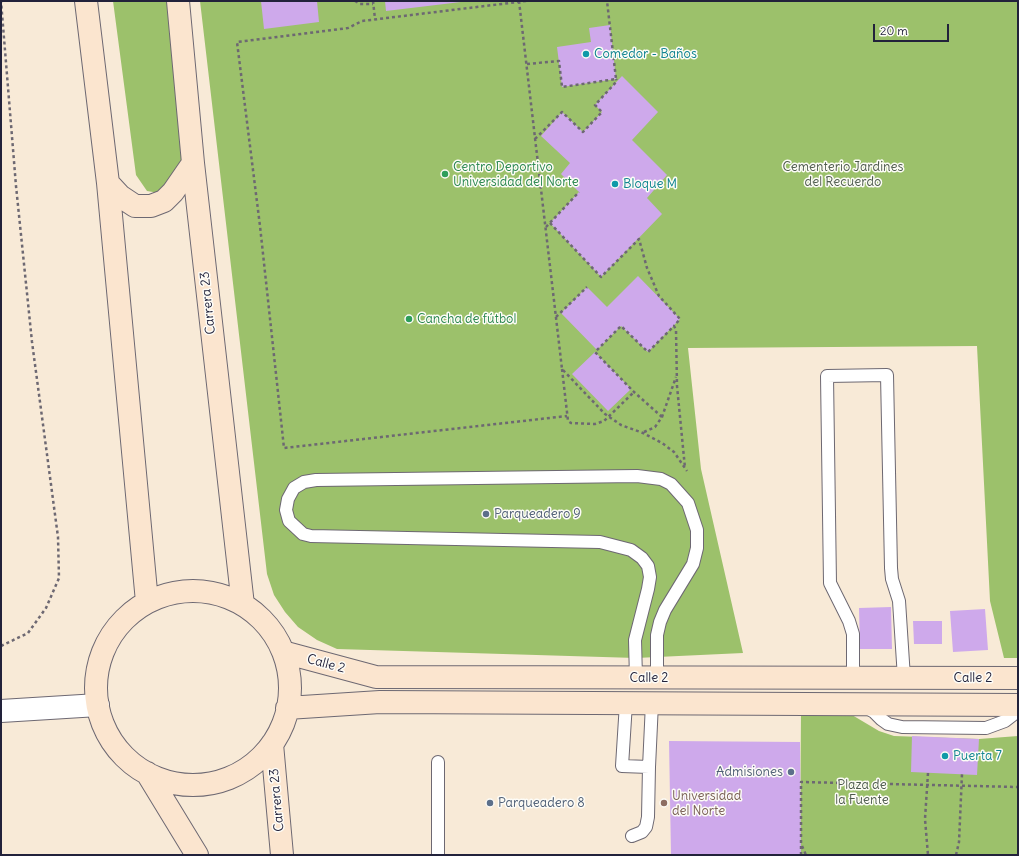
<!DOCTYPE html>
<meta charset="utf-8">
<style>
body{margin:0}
#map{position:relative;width:1019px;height:856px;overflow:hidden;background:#f8ead7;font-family:Delius,sans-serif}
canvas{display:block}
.frame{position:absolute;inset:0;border:2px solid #22223b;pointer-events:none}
.scale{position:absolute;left:873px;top:24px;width:76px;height:18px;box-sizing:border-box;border:2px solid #22223b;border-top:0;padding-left:5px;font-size:12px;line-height:14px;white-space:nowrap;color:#22223b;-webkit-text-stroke:3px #fdfcf7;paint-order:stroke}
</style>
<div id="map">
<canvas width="1019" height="856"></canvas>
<div class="frame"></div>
<div class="scale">20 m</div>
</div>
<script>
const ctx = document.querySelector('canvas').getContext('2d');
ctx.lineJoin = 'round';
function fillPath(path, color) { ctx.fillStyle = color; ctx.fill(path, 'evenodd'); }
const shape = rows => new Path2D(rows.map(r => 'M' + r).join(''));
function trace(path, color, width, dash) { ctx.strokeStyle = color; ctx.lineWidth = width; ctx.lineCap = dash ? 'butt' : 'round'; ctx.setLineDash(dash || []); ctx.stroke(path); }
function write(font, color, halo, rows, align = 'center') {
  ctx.font = font + ' Delius,sans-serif'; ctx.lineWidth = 3; ctx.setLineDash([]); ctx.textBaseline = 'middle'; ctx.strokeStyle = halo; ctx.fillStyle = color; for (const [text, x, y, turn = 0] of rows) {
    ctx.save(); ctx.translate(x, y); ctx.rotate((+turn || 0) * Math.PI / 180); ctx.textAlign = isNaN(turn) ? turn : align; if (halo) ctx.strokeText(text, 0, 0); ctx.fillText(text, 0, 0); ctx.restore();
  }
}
fillPath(shape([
 [113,1,167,1,182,158,177,173,159,193,147,191,136,175],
 [200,1,1018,1,1018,658,1004,658,990,601,977,346,688,348,701,469,743,653,636,658,337,649,317,640,298,627,285,612,274,595,267,574],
 [801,711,847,712,879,731,894,736,979,739,1018,736,1018,855,800,855]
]), '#9cc16b');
fillPath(shape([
 [261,1,317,1,319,22,264,29],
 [385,1,461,1,461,2,386,11],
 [610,25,616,79,562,87,557,47,591,42,589,28],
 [622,76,658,112,632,140,667,175,647,198,662,214,601,277,550,223,579,192,561,174,570,163,541,136,562,112,583,132,602,112,595,105],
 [638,276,680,319,648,352,621,326,597,350,561,313,587,287,607,307],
 [595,352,631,389,608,411,572,374],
 [891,607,892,649,860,649,859,608],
 [985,609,988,650,953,652,950,611],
 [913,621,942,621,942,644,914,644],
 [912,736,979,739,977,775,911,772],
 [669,741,800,742,801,855,671,855]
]), '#cea9eb');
const lane = shape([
 [636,678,635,640,648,589,650,577,648,566,642,558,631,550,600,542,311,536,303,534,289,521,286,510,288,499,294,488,304,482,316,480,637,476,661,479,671,484,688,503,697,530,697,548,693,564,665,610,660,622,657,635,657,678],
 [853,678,853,634,849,621,830,583,827,376,887,375,891,568,892,579,899,601,904,678],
 [626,703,622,766,649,767,648,817,646,827,642,832,632,836],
 [864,706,874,712,881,719,888,724,902,727,986,728,1005,721,1018,711],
 [649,767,652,703],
 [438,855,438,762]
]);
const street = shape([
 [1,711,98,705]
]);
const secondary = shape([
 [86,1,108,183,147,602],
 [178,1,193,163,243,605],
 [108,183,120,196,135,206,151,206,164,201,173,192,193,163],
 '96 688a97 97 0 1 1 194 0a97 97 0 1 1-194 0Z',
 [283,652,376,677,1018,678],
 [287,708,380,702,1018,705],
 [272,744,282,855],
 [147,773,197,855]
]);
trace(lane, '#6d6872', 14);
trace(street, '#6d6872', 24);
trace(secondary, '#6d6872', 24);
trace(shape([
 [355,1,360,4,373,4],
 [373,1,375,19],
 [519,1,562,369,605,414,621,425,643,433,662,443,674,452,687,471],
 [526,1,362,21,348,28,237,42,260,226,284,448,567,416],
 [527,64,559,61,562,87,616,79,607,1],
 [535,139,562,112,583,132,602,112,595,105,617,81,616,79],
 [550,223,601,277,639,239,647,268,659,296,680,319,674,326],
 [546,227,579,192],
 [556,317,587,287],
 [562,369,568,421,571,423,595,424,604,421,634,392],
 [662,417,634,392,595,352,621,326,648,352,674,326,676,330,677,386,685,468],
 [644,432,655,427,662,417,676,377],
 [1,646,28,633,46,608,59,578,58,537,32,342,16,186,1,1],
 [928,773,925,819,928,855],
 [802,846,806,855],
 [801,855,801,782,1018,787],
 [956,855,959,842,962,774]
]), '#6d6872', 2.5, [3, 3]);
trace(lane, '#fff', 12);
trace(street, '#fff', 22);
trace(secondary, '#fbe5cf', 22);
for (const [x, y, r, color] of [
 [586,54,4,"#0f9aa8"],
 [445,174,4,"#2e9e5b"],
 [615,184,4,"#0f9aa8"],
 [409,319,4,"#2e9e5b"],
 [486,514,4,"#5c6f8a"],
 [945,756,4,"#0f9aa8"],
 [791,772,4,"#5c6f8a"],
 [490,803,4,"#5c6f8a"],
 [664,803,4,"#8d6e63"]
]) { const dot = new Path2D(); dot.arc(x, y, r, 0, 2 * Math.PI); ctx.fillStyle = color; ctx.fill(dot); trace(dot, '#fdfcf7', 1.5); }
write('13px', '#0d838f', '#fdfcf7', [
 ["Comedor - Baños",594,54],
 ["Bloque M",623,184],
 ["Puerta 7",953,756]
], 'left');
write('13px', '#27864d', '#fdfcf7', [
 ["Centro Deportivo",453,167],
 ["Universidad del Norte",453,182],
 ["Cancha de fútbol",417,319]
], 'left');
write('13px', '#4d5a4c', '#fdfcf7', [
 ["Cementerio Jardines",843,167],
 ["del Recuerdo",843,182],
 ["Plaza de",862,785],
 ["la Fuente",862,800]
]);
write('13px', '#22223b', '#fdfcf7', [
 ["Carrera 23",208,303,-96],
 ["Calle 2",326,664,15],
 ["Calle 2",649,678],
 ["Calle 2",973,678],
 ["Carrera 23",277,800,-95]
]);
write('13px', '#4e5e75', '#fdfcf7', [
 ["Parqueadero 9",494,514],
 ["Admisiones",783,772,"right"],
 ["Parqueadero 8",498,803]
], 'left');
write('13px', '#785e54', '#fdfcf7', [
 ["Universidad",672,796],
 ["del Norte",672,811]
], 'left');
</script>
